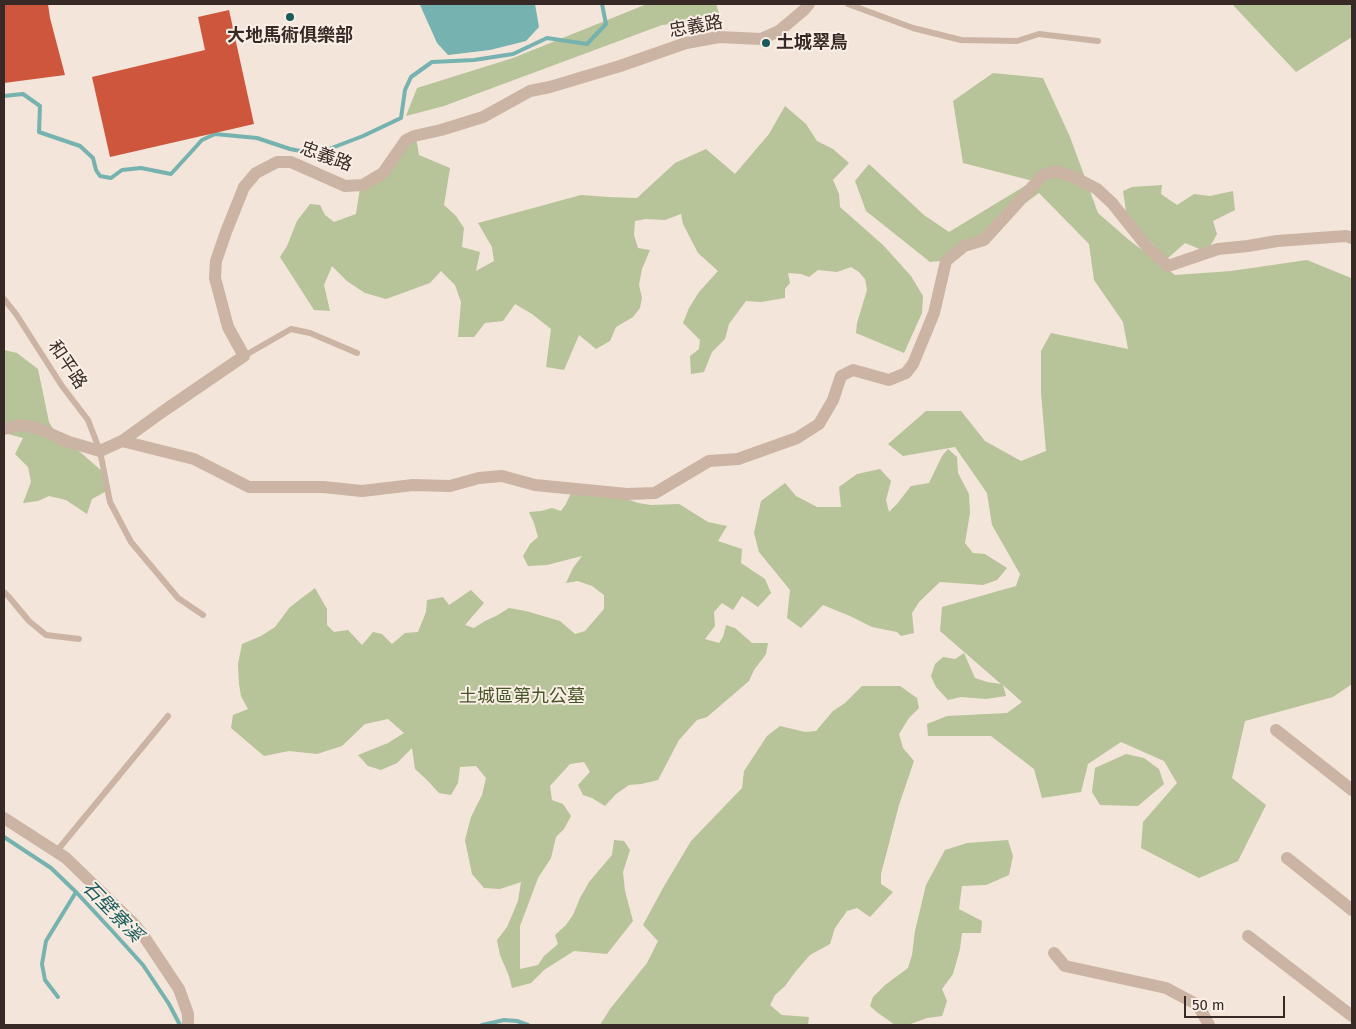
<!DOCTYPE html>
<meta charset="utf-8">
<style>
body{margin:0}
#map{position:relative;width:1356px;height:1029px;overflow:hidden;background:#f3e5d9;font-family:"Fira Sans",sans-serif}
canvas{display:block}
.frame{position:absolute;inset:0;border:5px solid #372a26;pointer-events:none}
.scale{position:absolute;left:1184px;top:996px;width:101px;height:22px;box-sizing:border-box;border:2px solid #372a26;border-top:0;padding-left:6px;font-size:15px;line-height:18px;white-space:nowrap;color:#372a26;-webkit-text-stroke:4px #faefe6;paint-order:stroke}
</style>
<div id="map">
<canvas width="1356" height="1029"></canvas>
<div class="frame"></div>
<div class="scale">50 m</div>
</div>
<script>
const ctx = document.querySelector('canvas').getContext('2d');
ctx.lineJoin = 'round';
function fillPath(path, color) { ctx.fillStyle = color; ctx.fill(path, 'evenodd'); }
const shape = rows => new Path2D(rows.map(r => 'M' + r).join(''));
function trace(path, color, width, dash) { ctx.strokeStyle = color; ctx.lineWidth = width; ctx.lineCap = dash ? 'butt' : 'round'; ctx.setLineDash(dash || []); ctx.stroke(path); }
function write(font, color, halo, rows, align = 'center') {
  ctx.font = font + ' "Fira Sans","Noto Sans TC",sans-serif'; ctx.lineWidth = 4; ctx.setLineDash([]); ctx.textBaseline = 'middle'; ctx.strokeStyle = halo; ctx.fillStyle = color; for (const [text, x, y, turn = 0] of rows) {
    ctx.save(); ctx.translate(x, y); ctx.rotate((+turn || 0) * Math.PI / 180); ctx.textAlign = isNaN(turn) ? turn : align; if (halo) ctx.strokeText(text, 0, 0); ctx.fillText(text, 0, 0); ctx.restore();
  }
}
fillPath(shape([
 [647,4,716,4,721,19,662,25,444,106,406,116,417,88,513,58],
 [1232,4,1352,4,1352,37,1296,72],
 [993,73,1043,78,1070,137,1098,213,1129,240,1175,275,1231,271,1307,260,1351,278,1352,281,1352,684,1333,697,1245,721,1232,778,1266,805,1238,861,1199,878,1141,848,1143,822,1177,783,1164,761,1121,742,1088,764,1081,792,1042,798,1034,769,991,736,928,736,927,724,947,716,1007,713,1022,702,1003,685,1006,696,986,699,961,697,948,700,936,687,931,676,935,664,943,657,955,659,964,653,975,678,987,682,1001,684,940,631,942,607,1016,586,1020,574,992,525,987,493,955,447,903,456,888,444,926,411,961,411,985,441,1021,461,1046,451,1041,393,1041,351,1051,333,1128,349,1123,322,1094,280,1089,244,1039,193,1000,222,958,259,930,262,866,211,855,181,869,164,924,215,949,232,1033,181,963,163,953,101],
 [785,106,806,124,817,141,833,149,849,163,833,180,839,194,840,207,883,245,911,276,923,296,922,313,904,353,856,333,857,323,867,290,865,279,859,272,851,267,837,272,818,270,809,277,801,274,788,273,790,283,785,289,785,298,761,302,746,301,729,324,725,339,712,352,704,372,691,374,690,356,699,349,700,340,683,323,689,308,699,292,718,271,698,253,683,224,681,214,665,220,646,219,635,221,634,235,638,248,650,250,642,269,639,285,642,298,640,308,633,317,616,327,610,341,596,349,579,335,564,370,546,367,551,329,532,314,515,304,503,321,485,323,474,337,458,337,461,302,455,285,441,271,430,283,386,299,365,293,347,281,332,266,324,285,330,311,314,310,280,257,287,246,297,221,310,204,320,205,325,215,334,222,356,214,360,188,416,137,419,155,450,168,444,205,456,216,464,228,462,247,480,252,476,271,494,261,492,247,478,223,581,195,608,197,637,198,675,163,706,149,735,174,769,134],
 [1162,185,1161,194,1177,205,1194,194,1210,196,1233,191,1235,210,1213,221,1217,234,1207,252,1185,243,1167,259,1141,232,1126,211,1123,191,1132,187],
 [4,350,17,353,38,369,49,422,58,437,80,452,103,472,110,489,92,499,87,514,66,500,49,496,38,501,23,503,31,482,28,467,15,454,23,438,4,433],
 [948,449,957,457,958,473,969,494,970,513,965,543,973,553,985,554,1007,568,997,580,983,585,940,582,919,602,912,613,914,633,901,636,897,632,872,627,850,616,823,605,801,628,787,618,790,590,759,552,754,533,761,501,785,483,796,496,817,507,841,507,839,487,857,474,880,469,891,481,886,500,889,512,897,504,911,486,929,483,942,456],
 [571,493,621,497,638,503,651,505,679,504,708,522,727,526,718,541,742,549,741,563,765,579,771,593,758,607,742,596,733,610,722,603,714,612,715,626,705,639,719,643,723,637,726,625,735,628,752,643,768,643,766,654,754,670,749,681,707,717,697,720,679,740,658,780,641,784,629,785,616,794,605,806,592,798,583,795,578,785,590,772,584,762,570,764,550,786,552,800,563,804,571,816,564,829,556,837,551,858,538,878,520,926,520,969,538,965,544,956,558,944,555,935,566,925,573,915,580,898,589,882,612,855,614,840,624,841,630,850,623,872,625,891,633,921,607,954,574,951,544,970,531,983,512,988,509,976,500,955,497,940,507,927,518,901,521,882,500,889,484,888,472,874,465,840,471,817,482,795,486,778,476,766,460,767,458,783,451,795,439,793,427,780,415,769,412,748,397,763,381,770,368,766,358,755,388,743,404,733,388,719,365,724,342,746,317,754,289,751,264,756,231,728,233,715,248,709,241,696,239,684,238,664,242,644,261,636,275,627,290,607,315,588,327,609,327,625,334,632,348,630,362,645,373,632,382,634,392,644,405,633,418,632,426,612,427,600,443,597,449,605,471,590,484,603,465,625,474,628,485,621,496,616,509,608,526,611,560,621,575,634,585,631,604,609,604,595,592,586,578,581,566,583,573,568,582,556,547,565,528,566,523,556,530,544,538,537,534,523,529,512,541,511,552,508,561,511,566,504],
 [862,686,900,686,917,698,919,708,909,718,899,734,903,748,914,761,899,805,881,874,881,884,893,892,870,917,857,908,847,911,835,928,830,944,810,955,796,971,785,986,775,995,770,1005,782,1015,809,1017,808,1025,600,1025,610,1009,647,963,658,941,643,925,663,888,691,841,742,788,744,771,767,736,780,726,805,732,816,731,833,711,845,703],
 [1126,754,1144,758,1159,769,1164,784,1138,806,1100,805,1092,792,1095,768],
 [1008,840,1013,856,1009,875,986,885,962,886,959,909,982,921,981,933,962,933,960,949,953,974,942,989,947,1001,942,1016,927,1018,908,1025,895,1025,878,1013,870,1006,873,997,885,985,908,968,912,955,915,931,926,885,945,850,967,843]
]), '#b7c398');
fillPath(shape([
 [420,4,535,4,539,27,526,41,490,50,448,55,437,43,420,5]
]), '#76b2b0');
trace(shape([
 [4,96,23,94,40,106,39,132,80,146,93,158,96,170,100,176,111,178,122,170,141,168,171,174,202,140,215,134,257,138,290,149,316,154,363,136,401,118,405,90,411,77,432,62,474,60,513,54,547,38,587,44,606,24,602,4],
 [4,837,51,868,76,892,115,934,143,965,169,1004,180,1025],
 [58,997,45,980,42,964,46,941,76,892],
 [482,1025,504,1020,517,1021,528,1025]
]), '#76b2b0', 4);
fillPath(shape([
 [4,4,48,4,50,18,65,75,4,83],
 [229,10,254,124,110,157,92,77,205,50,198,17]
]), '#cd563d');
trace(shape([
 [848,4,913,28,961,40,1017,41,1039,34,1098,41],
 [4,299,16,314,62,386,88,420,100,451,110,502,131,542,178,598,203,615],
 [244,356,291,329,310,333,357,353],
 [4,592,9,597,29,621,46,635,79,639],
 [56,852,168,716]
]), '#ccb4a4', 6);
trace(shape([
 [4,429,21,425,37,428,69,442,100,451,122,441,165,410,244,356,228,327,215,278,216,261,226,232,244,187,256,173,277,162,291,162,345,186,363,185,383,173,406,140,414,136,441,130,483,117,530,91,550,87,620,66,686,43,719,37,761,39,779,31,804,10,809,4],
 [122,441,194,459,249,487,323,487,362,491,413,485,450,486,479,478,502,476,535,485,627,494,655,493,709,461,738,459,797,438,819,424,833,400,841,376,853,370,889,380,906,373,913,364,934,313,946,261,964,246,984,240,1043,175,1056,171,1076,178,1097,189,1112,203,1148,248,1168,266,1218,249,1248,246,1277,241,1346,236,1352,238],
 [1276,730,1352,790],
 [4,818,66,858,132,922,143,935,179,989,188,1014,188,1025],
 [1287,858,1352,910],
 [1248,936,1352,1016],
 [1054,953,1065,966,1166,988,1198,1005,1209,1025]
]), '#ccb4a4', 12);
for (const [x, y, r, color] of [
 [290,17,5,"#195a5a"],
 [766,43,5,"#195a5a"]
]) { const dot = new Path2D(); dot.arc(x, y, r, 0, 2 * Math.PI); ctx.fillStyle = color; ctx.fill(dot); trace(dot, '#faefe6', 2); }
write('18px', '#372a26', '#faefe6', [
 ["忠義路",696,27,-10],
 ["忠義路",326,157,20],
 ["和平路",67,365,56]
]);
write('bold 18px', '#372a26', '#faefe6', [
 ["大地馬術俱樂部",290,36],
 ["土城翠鳥",776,43,"left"]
]);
write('18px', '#495629', '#faefe6', [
 ["土城區第九公墓",522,697]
]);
write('italic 19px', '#195a5a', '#faefe6', [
 ["石壁寮溪",112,912,46]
]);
</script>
